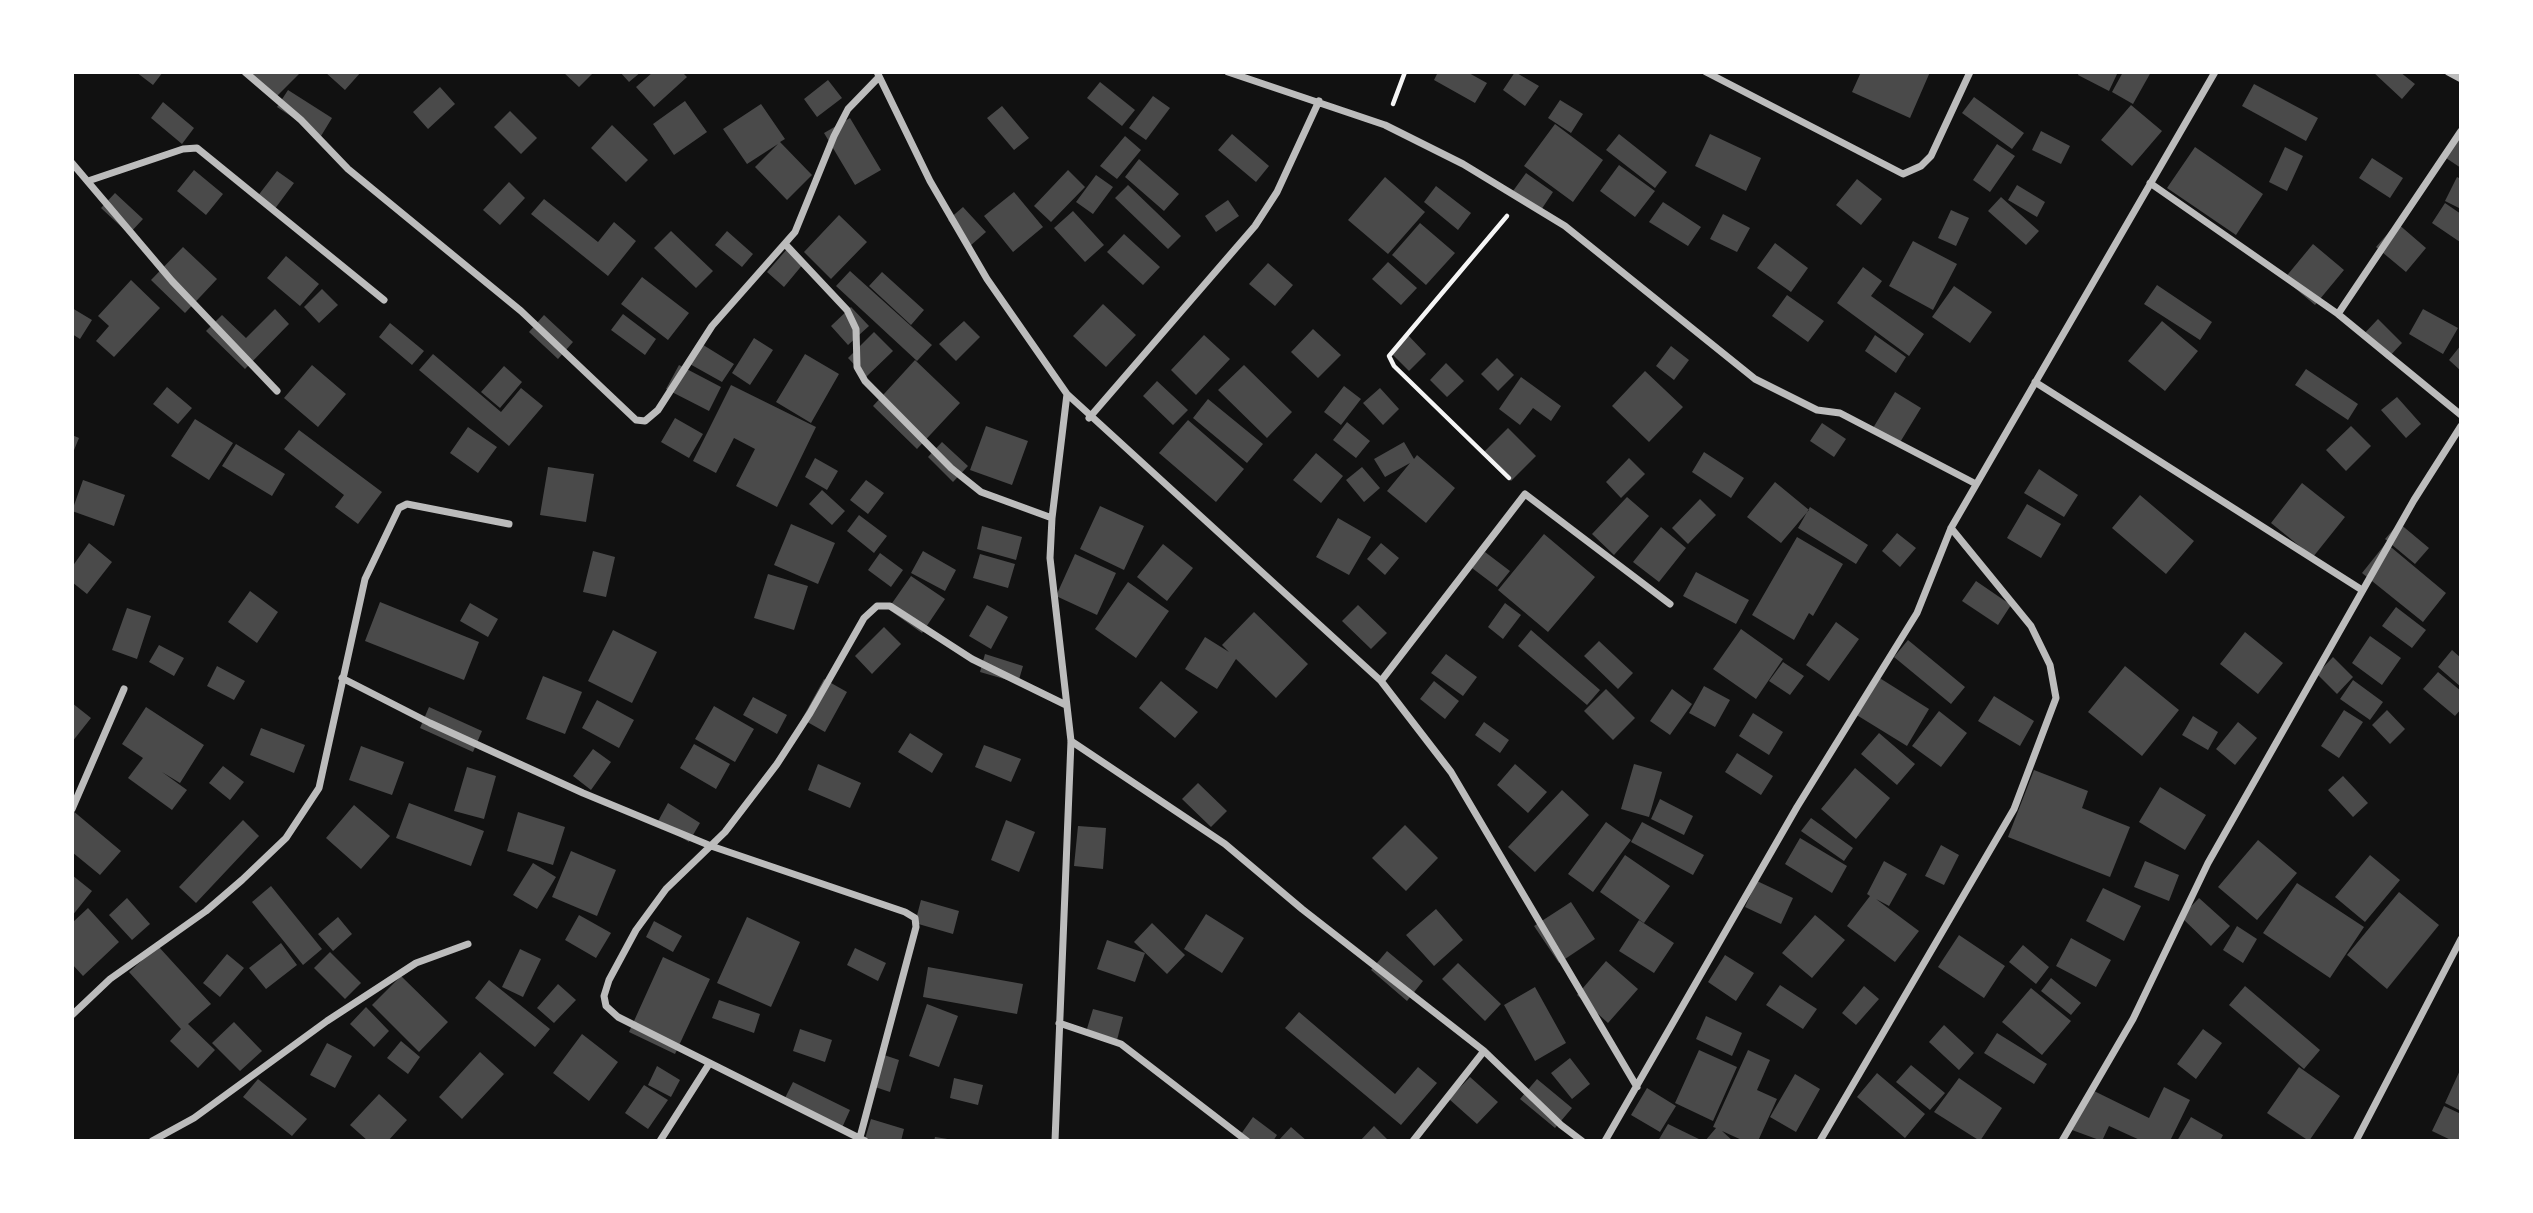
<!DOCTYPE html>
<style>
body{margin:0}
#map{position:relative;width:2533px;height:1213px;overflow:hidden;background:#111;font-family:"Open Sans",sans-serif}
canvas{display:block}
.frame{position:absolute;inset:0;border:74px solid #fff;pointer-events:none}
</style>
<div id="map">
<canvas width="2533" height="1213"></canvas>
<div class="frame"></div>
</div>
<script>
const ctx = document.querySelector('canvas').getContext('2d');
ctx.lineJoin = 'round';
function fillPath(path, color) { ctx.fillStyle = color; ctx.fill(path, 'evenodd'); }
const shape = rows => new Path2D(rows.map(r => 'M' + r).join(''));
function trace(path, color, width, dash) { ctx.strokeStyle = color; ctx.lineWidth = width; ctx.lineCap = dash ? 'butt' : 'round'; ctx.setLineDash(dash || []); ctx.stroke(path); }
fillPath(shape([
 [136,72,163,72,153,85],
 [252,72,301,72,274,99,249,75],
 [325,72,361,72,345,90],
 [563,72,594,72,579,87],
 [620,72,641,72,629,82],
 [653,72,682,72,687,77,654,107,636,87],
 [1438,72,1467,72,1487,83,1475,103,1434,80],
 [1515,72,1539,86,1525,106,1503,90],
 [1861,72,1930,72,1910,118,1852,92],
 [2079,72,2118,72,2109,91,2078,75],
 [2123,72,2151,72,2133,104,2112,92],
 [2373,72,2400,72,2415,84,2402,99],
 [828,80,842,98,817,117,804,99],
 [1100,82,1135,110,1122,126,1087,98],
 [2254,84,2318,118,2306,141,2242,106],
 [440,87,455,104,428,129,413,112],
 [288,90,332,118,321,136,277,107],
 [1153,96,1170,108,1146,140,1129,128],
 [1974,97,2024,133,2012,149,1962,113],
 [1560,100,1583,114,1571,133,1548,118],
 [685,101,707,132,674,155,653,124],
 [163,102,194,128,182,144,151,118],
 [761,104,785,139,780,142,812,175,787,200,755,167,778,144,747,164,723,129],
 [2131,105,2162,131,2132,166,2101,140],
 [1002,106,1029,138,1014,150,987,118],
 [510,111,537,138,521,154,494,127],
 [850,118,881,170,855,185,824,133],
 [1555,124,1603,160,1573,202,1524,166],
 [612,125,648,160,626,182,591,148],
 [2041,131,2070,146,2061,164,2032,150],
 [1232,134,1269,166,1256,182,1218,150],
 [1619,134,1667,172,1655,188,1606,150],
 [1710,134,1761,158,1746,191,1695,166],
 [1125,136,1141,150,1117,179,1100,166],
 [2461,136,2461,168,2446,158],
 [1997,144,2015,156,1990,192,1973,180],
 [2195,147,2263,194,2236,235,2167,188],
 [2285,147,2303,156,2287,191,2269,182],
 [2372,158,2403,178,2390,198,2359,178],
 [1139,159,1179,194,1164,211,1125,177],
 [1619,165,1655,191,1635,217,1600,191],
 [194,170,223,194,206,215,177,191],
 [1068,170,1085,187,1051,222,1034,206],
 [277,171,294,183,274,210,257,197],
 [1526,173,1553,192,1541,210,1513,191],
 [1096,175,1113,187,1093,214,1076,202],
 [1385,177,1425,212,1388,254,1348,220],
 [2457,177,2461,179,2461,209,2445,201],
 [1857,179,1882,199,1861,225,1836,205],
 [509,182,525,198,500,225,483,210],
 [1128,185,1181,236,1168,249,1115,198],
 [2017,185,2045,202,2037,217,2008,200],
 [1436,186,1471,213,1458,230,1424,202],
 [1014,192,1043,227,1013,252,984,216],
 [115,193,143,219,129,234,101,208],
 [2001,197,2039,231,2026,245,1988,211],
 [544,199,598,242,614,222,636,241,608,276,531,214],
 [1228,200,1239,216,1216,232,1205,216],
 [1663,202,1701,227,1688,246,1649,222],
 [2445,203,2461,214,2460,242,2432,223],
 [963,207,986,232,970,246,948,220],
 [1951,210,1969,218,1956,246,1938,238],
 [1073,211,1104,245,1085,262,1054,228],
 [1723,214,1750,228,1737,252,1710,239],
 [839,215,867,242,831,279,804,252],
 [1420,223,1455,253,1426,285,1392,255],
 [2397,223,2426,248,2406,272,2376,247],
 [671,231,713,271,696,288,654,248],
 [727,231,753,254,742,267,715,245],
 [1124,234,1160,267,1143,285,1107,252],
 [1913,241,1957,264,1933,310,1889,286],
 [1775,243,1808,268,1791,292,1757,268],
 [2313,244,2344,270,2315,305,2284,279],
 [183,247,217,279,185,313,151,280],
 [787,249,804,263,784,287,767,272],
 [286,256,319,284,300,306,267,278],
 [1388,262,1417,288,1401,305,1372,279],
 [1268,263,1293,285,1275,306,1249,284],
 [1863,267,1882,281,1871,296,1924,334,1909,356,1837,303],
 [850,271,932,345,917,361,836,286],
 [882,272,924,310,911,325,869,286],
 [642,277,689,313,668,340,621,304],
 [131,280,160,308,114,357,96,341,109,326,98,316],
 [2157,285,2212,322,2200,340,2144,304],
 [1954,286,1992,312,1970,343,1932,317],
 [322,289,338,305,319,323,304,307],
 [1787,295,1824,321,1808,342,1772,316],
 [1103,304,1136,335,1106,367,1073,336],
 [851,307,869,326,848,345,831,326],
 [72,308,92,320,80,339,72,334],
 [275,309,289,324,245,369,206,331,222,315,246,338],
 [2423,309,2458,328,2443,354,2409,334],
 [623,314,656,339,645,355,611,330],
 [544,315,573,342,558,359,529,332],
 [2378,319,2402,343,2387,359,2362,336],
 [964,321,980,337,956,361,939,344],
 [2162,321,2198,351,2165,391,2128,361],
 [390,323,424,351,412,365,379,337],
 [1313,329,1341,355,1318,378,1291,352],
 [874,332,893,351,866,377,848,358],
 [1407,334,1426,354,1409,371,1390,352],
 [1204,335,1230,359,1196,395,1171,370],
 [1875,335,1906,357,1896,373,1865,351],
 [754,338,773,350,750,385,732,373],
 [700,343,734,364,722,382,688,363],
 [2461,345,2461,371,2449,360],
 [1671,346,1689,360,1674,380,1656,366],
 [433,354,501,412,521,388,543,406,509,446,419,370],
 [805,354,839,374,811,423,776,402],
 [1497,358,1514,375,1498,391,1481,374],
 [915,360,960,403,917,449,873,406],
 [1446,363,1464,381,1447,397,1430,380],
 [312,365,346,394,318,427,284,398],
 [679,365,721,387,709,411,666,389],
 [1244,365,1292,412,1267,438,1218,390],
 [504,366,522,382,500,408,481,392],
 [2306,369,2358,404,2348,420,2295,385],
 [1645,371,1683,407,1649,442,1612,406],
 [1521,377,1561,406,1551,421,1533,408,1520,425,1499,409],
 [1157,381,1188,410,1173,425,1143,396],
 [731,385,816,427,777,507,736,486,755,449,734,438,716,473,693,461],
 [1344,386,1361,399,1341,425,1324,412],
 [167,387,192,408,178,424,153,404],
 [1380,388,1399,409,1383,425,1363,403],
 [1895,392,1921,408,1899,444,1873,428],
 [2397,397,2421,424,2406,438,2381,410],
 [1208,399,1263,444,1247,463,1193,418],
 [675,418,703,434,689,458,661,442],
 [195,419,233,443,209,480,171,456],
 [1188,420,1244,469,1216,502,1159,453],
 [1347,422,1370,441,1356,458,1333,440],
 [1822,423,1846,439,1834,457,1810,441],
 [986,426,1028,441,1012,485,970,470],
 [2351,426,2371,446,2346,471,2326,450],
 [468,427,497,447,478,473,450,453],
 [1508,428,1536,456,1511,481,1483,453],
 [299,430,382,492,358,524,335,507,344,495,284,449],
 [72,435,79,438,72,455],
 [942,442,968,466,953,482,928,457],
 [1404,442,1414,459,1417,455,1455,488,1426,523,1387,491,1410,463,1385,477,1374,459],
 [236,444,285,474,272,496,222,466],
 [1704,452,1744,478,1731,498,1692,472],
 [1316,453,1343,476,1321,503,1293,480],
 [815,458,838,471,827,490,805,477],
 [1629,458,1645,474,1621,498,1606,482],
 [548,467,594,474,586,522,540,515],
 [1362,467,1380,488,1364,502,1346,480],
 [2039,469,2078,495,2064,517,2024,493],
 [83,480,125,495,114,526,72,511],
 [866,480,884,493,868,514,850,500],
 [1775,482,1809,510,1781,543,1747,517],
 [2302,483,2345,517,2313,557,2271,523],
 [822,490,845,511,832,525,809,504],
 [2140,495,2194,541,2166,574,2112,528],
 [1627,497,1649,516,1614,555,1592,534],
 [1700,499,1716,515,1688,544,1672,528],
 [2027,504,2061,524,2041,558,2007,538],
 [1100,506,1144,526,1124,570,1080,549],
 [1810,507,1868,545,1856,564,1798,528],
 [859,515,887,536,874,553,847,531],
 [1338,518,1371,537,1349,575,1316,557],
 [2399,523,2429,548,2415,564,2385,539],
 [791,524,835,543,818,584,774,565],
 [982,526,1022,537,1016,560,977,549],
 [1661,527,1686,548,1659,582,1633,562],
 [1897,533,1916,548,1900,567,1882,551],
 [1544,534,1595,577,1548,632,1498,590],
 [1797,537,1843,564,1813,616,1809,613,1794,640,1752,615],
 [89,543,112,562,87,594,72,582,72,567],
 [1381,543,1399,558,1385,575,1367,559],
 [2386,543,2446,593,2423,622,2362,573],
 [1163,544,1193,568,1167,601,1137,577],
 [593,551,615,557,606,597,583,592],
 [923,551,956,570,945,591,911,573],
 [1485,552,1510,571,1497,587,1472,568],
 [880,553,903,570,891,587,868,570],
 [980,554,1015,564,1008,588,973,578],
 [1075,554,1116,573,1097,615,1056,596],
 [1696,572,1749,600,1736,624,1683,596],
 [768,574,808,586,794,630,754,618],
 [911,576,945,599,922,633,888,609],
 [1976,581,2011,605,1998,625,1962,601],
 [1128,582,1169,611,1136,658,1095,629],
 [250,591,278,612,257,643,228,622],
 [380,602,479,642,464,680,365,641],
 [470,603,498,619,488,637,460,621],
 [1505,603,1521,615,1503,639,1488,627],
 [987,605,1008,617,991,649,969,636],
 [1358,605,1387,633,1371,649,1342,621],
 [2396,607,2426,630,2412,648,2382,626],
 [127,608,151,616,137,659,112,650],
 [1254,612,1308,664,1276,698,1236,659,1217,689,1185,669,1205,637,1229,652,1222,645],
 [1836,622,1859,639,1829,681,1806,665],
 [884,627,901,644,872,674,855,656],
 [1741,629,1783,659,1756,699,1713,669],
 [613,630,657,652,632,703,588,681],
 [1531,630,1600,690,1587,705,1518,646],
 [2245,632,2283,663,2258,694,2220,664],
 [2370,636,2401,658,2382,685,2352,663],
 [1908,640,1965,687,1951,704,1894,657],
 [1599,641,1633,673,1618,689,1584,656],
 [159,645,184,658,174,676,149,662],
 [2452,650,2461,658,2461,687,2438,667],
 [985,654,1023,666,1018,683,980,672],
 [1446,654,1477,677,1463,696,1431,673],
 [2333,657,2353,677,2337,694,2317,674],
 [1783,662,1804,676,1790,695,1769,681],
 [217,666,245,681,234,700,207,686],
 [2125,666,2179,710,2142,756,2088,712],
 [2438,672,2461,691,2461,709,2455,716,2423,689],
 [543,676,582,692,565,734,526,719],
 [1878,677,1929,709,1907,746,1855,714],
 [824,679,847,692,825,732,802,719],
 [2353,680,2383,702,2370,720,2340,699],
 [1161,681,1198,712,1175,738,1139,708],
 [1434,681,1459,701,1445,719,1420,699],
 [1704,686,1730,700,1715,727,1689,713],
 [1606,689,1635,718,1613,740,1584,711],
 [1672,689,1692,704,1670,735,1650,721],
 [1994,696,2034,721,2020,746,1978,721],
 [753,697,787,715,777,734,743,715],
 [597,700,634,720,619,748,582,728],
 [72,703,91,718,72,742],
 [714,706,754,729,735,762,695,739],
 [146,707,204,745,180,783,162,772,187,790,172,810,128,778,143,758,122,744],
 [429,707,482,731,473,752,420,728],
 [2344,710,2363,722,2339,758,2321,746],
 [2387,710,2405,729,2390,744,2372,725],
 [1939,711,1967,733,1941,767,1912,746],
 [1753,713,1783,732,1769,755,1739,736],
 [2193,716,2218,732,2208,750,2182,735],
 [1484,722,1509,740,1500,753,1475,735],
 [2238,722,2257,738,2235,765,2216,749],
 [261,728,305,745,294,773,250,755],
 [910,733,943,754,932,773,898,752],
 [1879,733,1915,764,1897,785,1861,754],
 [694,744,730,764,716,789,680,768],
 [984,745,1021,759,1011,782,975,767],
 [361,746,404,762,392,795,349,780],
 [593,749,611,762,591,790,573,776],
 [1737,753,1773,776,1761,795,1725,772],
 [818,764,861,783,850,808,808,790],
 [1515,764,1547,792,1528,813,1497,785],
 [1634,764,1662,772,1649,817,1621,809],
 [223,766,244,782,230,800,209,783],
 [467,767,496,776,484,819,454,811],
 [1855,768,1890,798,1856,839,1821,809],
 [2034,770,2088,791,2082,808,2130,827,2110,877,2008,837],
 [2343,776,2368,803,2353,817,2328,790],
 [1198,783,1227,811,1211,827,1182,799],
 [2160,787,2206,815,2185,850,2139,822],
 [1562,790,1589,815,1535,872,1508,847],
 [1660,799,1693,816,1684,835,1651,819],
 [409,803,484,831,471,866,396,838],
 [668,803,700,823,689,842,657,823],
 [354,805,390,836,361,869,326,838],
 [72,810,121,851,100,875,72,852],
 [518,812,565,827,553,865,507,851],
 [1811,818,1853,848,1844,861,1801,831],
 [243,820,259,836,196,903,179,887],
 [1006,820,1035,832,1019,872,991,860],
 [1606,822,1631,840,1593,892,1568,874],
 [1642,822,1704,855,1693,875,1631,842],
 [1405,825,1438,858,1406,891,1372,858],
 [1078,826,1106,828,1103,869,1074,866],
 [1800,838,1847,866,1832,893,1785,864],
 [2258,840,2297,873,2257,920,2218,887],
 [1941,845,1959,855,1944,885,1925,876],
 [571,851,616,870,597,916,552,897],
 [1625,855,1670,886,1644,923,1600,892],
 [2370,855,2400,880,2365,922,2335,897],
 [1884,861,1907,874,1889,906,1876,899,1919,931,1895,962,1847,926,1870,896,1867,894],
 [2145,861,2179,875,2169,901,2134,887],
 [533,863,556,877,537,909,513,895],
 [72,875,92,891,72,916],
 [1757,881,1793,898,1781,924,1745,907],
 [2297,883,2364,927,2330,978,2263,933],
 [271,886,322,949,303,965,252,902],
 [2103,888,2141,906,2124,941,2086,921],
 [2399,892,2439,925,2387,989,2347,955],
 [127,898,150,924,132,940,109,915],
 [2199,898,2230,926,2211,946,2181,917],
 [921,900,959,911,953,934,915,923],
 [1571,902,1595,939,1559,963,1534,926],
 [88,908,119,942,83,976,72,964,72,923],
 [1436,909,1463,940,1434,966,1406,935],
 [1206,914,1244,938,1222,973,1184,949],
 [579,915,611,933,596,958,565,940],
 [1815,915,1845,940,1812,978,1782,953],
 [338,917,352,934,333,951,318,934],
 [747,917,800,942,771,1007,717,983],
 [1639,920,1674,943,1654,973,1619,951],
 [654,921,682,936,673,952,646,937],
 [1152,923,1185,955,1167,974,1134,942],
 [2237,926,2257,939,2243,963,2223,950],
 [1959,935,2005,966,1984,998,1938,967],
 [2071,938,2111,960,2096,987,2056,966],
 [1107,940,1145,953,1135,982,1097,969],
 [281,943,297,965,266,989,249,968],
 [2023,945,2049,967,2036,984,2009,962],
 [158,946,211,1004,188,1024,215,1050,198,1068,170,1041,181,1029,129,972],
 [855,948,886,963,878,981,847,965],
 [520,949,541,959,523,997,502,987],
 [1387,951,1423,981,1407,1001,1371,970],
 [330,952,361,983,345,999,314,968],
 [227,954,244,968,220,997,203,983],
 [1725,955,1754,973,1736,1001,1708,982],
 [663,957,710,979,675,1054,629,1032],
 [1606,961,1638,989,1608,1023,1577,995],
 [1458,963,1501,1004,1485,1021,1442,979],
 [928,967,1023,984,1017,1014,923,997],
 [401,976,448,1022,419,1052,372,1005],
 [2051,978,2081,1003,2071,1015,2041,991],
 [489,980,550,1029,535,1047,475,998],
 [558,984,576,1000,554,1023,537,1008],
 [1780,985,1817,1009,1803,1029,1766,1005],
 [1864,986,1879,999,1856,1025,1842,1013],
 [2245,986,2320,1050,2304,1069,2229,1005],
 [1535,987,1566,1043,1535,1061,1504,1005],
 [2031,988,2071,1021,2042,1055,2002,1022],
 [719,1000,760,1014,754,1033,712,1018],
 [927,1004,958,1016,939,1067,909,1056],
 [366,1007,389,1031,374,1047,350,1024],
 [1093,1009,1123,1017,1117,1040,1086,1032],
 [1299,1012,1395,1094,1418,1067,1437,1083,1401,1125,1285,1028],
 [1706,1016,1742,1033,1732,1056,1696,1039],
 [234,1022,262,1051,240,1071,212,1043],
 [1944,1025,1974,1053,1959,1070,1929,1042],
 [800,1029,832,1040,825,1062,793,1051],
 [2203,1029,2222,1043,2196,1079,2177,1064],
 [1997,1033,2047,1064,2034,1084,1984,1053],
 [582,1034,618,1062,589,1101,553,1073],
 [401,1041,420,1057,408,1074,387,1058],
 [327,1043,352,1056,335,1088,310,1075],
 [1699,1050,1737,1067,1713,1121,1675,1103],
 [1748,1050,1770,1060,1757,1090,1777,1099,1758,1141,1744,1141,1722,1131,1733,1141,1705,1141,1716,1128,1713,1127],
 [480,1052,504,1074,462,1119,439,1097],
 [881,1054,899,1060,890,1092,872,1086],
 [1570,1058,1590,1084,1572,1099,1551,1073],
 [1911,1065,1945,1093,1930,1110,1896,1082],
 [657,1066,680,1080,671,1097,648,1085],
 [2299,1067,2340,1096,2309,1141,2267,1113],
 [2461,1068,2461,1111,2445,1103],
 [1877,1073,1925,1114,1905,1138,1857,1097],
 [1795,1074,1820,1089,1796,1132,1770,1117],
 [1470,1077,1498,1102,1477,1124,1449,1099],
 [954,1078,983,1085,978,1105,950,1098],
 [1959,1078,2002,1108,1980,1141,1934,1112],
 [258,1079,307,1119,292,1136,243,1097],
 [1537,1079,1572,1108,1555,1128,1520,1099],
 [793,1082,850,1110,841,1130,783,1102],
 [644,1085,668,1100,648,1129,625,1113],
 [2164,1087,2190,1100,2170,1141,2142,1141,2109,1126,2102,1141,2072,1130,2092,1090,2149,1118],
 [1647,1088,1676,1106,1660,1132,1631,1115],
 [379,1094,407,1120,388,1141,368,1141,350,1125],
 [2444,1106,2461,1114,2461,1141,2453,1141,2432,1131],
 [1253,1117,1277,1135,1273,1141,1251,1141,1241,1134],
 [2191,1117,2223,1135,2220,1141,2177,1141],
 [871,1119,904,1129,901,1141,865,1139],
 [1668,1124,1703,1141,1658,1141],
 [1374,1126,1389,1141,1360,1141],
 [1291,1127,1307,1141,1278,1141],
 [935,1137,954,1140,954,1141,934,1141]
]), '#4a4a4a');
trace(shape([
 [1393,104,1405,72],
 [1507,216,1389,356,1394,366,1509,478]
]), '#f5f5f5', 4.5);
trace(shape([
 [245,72,301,120,348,169,521,311,636,420,645,421,658,410,712,326,795,232,834,136,848,109,879,77],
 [877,72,930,181,987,279,1067,394,1052,518,1050,558,1071,741,1055,1141],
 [1228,72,1385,125,1463,164,1565,226,1755,379,1817,410,1840,413,1976,484],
 [1706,72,1903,174,1921,166,1931,156,1970,72],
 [2448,72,2461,79],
 [72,163,172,281,277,391],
 [88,181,183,149,197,148,384,300],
 [2150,183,2338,314,2461,415],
 [786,245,847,310,856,329,857,367,865,381,951,468,981,492,1052,518],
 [2338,314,2461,131],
 [2035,382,2362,590],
 [1067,394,1381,681,1451,772,1637,1087],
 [1089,418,1255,226,1277,192,1319,101],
 [342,678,430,723,583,793,711,846,905,912,915,918,916,927,859,1141],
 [1381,681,1525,494,1670,604],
 [1071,741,1225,844,1302,909,1484,1051,1561,1125,1582,1141],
 [72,809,124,689],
 [72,1015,110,979,206,911,242,880,286,838,319,788,365,579,399,508,407,504,509,524],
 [1059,1023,1121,1044,1247,1141],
 [152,1141,194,1118,327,1021,416,963,468,944],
 [660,1141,709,1064],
 [865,1141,618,1017,606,1006,604,996,609,980,636,930,666,889,725,832,777,764,810,713,864,618,877,606,890,606,972,659,1066,705],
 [1413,1141,1484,1051],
 [1605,1141,1797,807,1917,613,1951,528,2215,72],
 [1820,1141,2014,809,2056,698,2050,665,2031,626,1951,528],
 [2062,1141,2133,1019,2208,863,2414,500,2461,426],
 [2356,1141,2461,939]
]), '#bcbcbc', 7);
</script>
